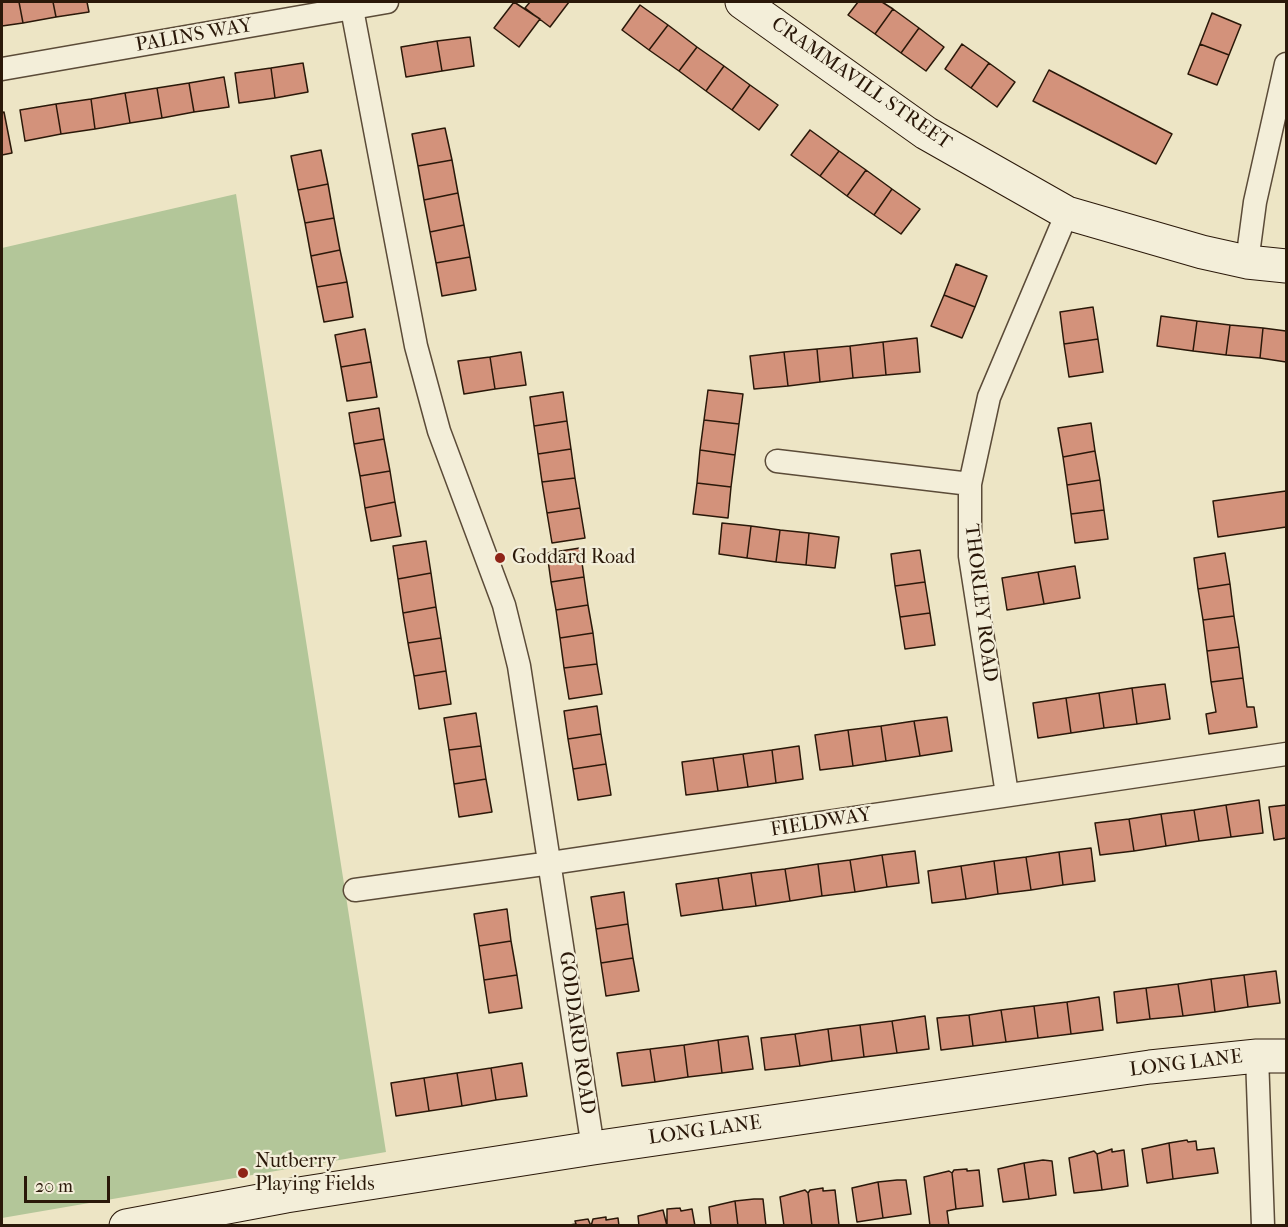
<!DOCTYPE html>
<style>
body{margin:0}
#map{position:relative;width:1288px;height:1227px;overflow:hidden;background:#ede5c5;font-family:"IM FELL French Canon",serif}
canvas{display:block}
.frame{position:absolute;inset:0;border:3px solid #2a1809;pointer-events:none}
.scale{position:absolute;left:24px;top:1176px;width:86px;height:27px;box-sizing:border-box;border:3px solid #2a1809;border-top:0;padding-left:8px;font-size:18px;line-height:21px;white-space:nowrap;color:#2a1809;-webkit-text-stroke:4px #f3eed9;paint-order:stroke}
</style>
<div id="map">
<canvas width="1288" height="1227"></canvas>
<div class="frame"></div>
<div class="scale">20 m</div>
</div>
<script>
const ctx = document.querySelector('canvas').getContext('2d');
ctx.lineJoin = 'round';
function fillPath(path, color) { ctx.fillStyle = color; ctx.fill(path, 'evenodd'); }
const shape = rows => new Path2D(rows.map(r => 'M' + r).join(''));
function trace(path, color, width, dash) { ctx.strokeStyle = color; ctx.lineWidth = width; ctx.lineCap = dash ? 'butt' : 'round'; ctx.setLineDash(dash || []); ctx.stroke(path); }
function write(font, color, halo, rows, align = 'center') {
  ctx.font = font + ' "IM FELL French Canon",serif'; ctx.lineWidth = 4.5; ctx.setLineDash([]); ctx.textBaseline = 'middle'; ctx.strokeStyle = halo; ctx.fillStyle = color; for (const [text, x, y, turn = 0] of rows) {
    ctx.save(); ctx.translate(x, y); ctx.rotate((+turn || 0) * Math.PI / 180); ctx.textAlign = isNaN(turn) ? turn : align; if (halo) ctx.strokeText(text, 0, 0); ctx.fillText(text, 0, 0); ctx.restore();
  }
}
fillPath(shape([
 [236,194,386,1152,2,1218,2,248]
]), '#b3c699');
const building = shape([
 [2,2,19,2,23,23,2,26,2,2],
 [19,2,53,2,56,17,23,23,19,2],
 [53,2,87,2,89,12,56,17,53,2],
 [514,2,540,19,519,47,494,28,514,2],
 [530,2,569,2,550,27,525,8,530,2],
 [858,2,882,2,893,9,875,34,848,15,858,2],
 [640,5,668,25,649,50,622,30,640,5],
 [893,9,919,28,901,53,875,34,893,9],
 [1212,13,1241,25,1229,55,1200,44,1212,13],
 [668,25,697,47,679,71,649,50,668,25],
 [919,28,944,47,926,71,901,53,919,28],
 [470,37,474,66,442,71,437,41,470,37],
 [437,41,442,71,406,77,401,47,437,41],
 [962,44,989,63,971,88,945,69,962,44],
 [1200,44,1229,55,1217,85,1188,74,1200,44],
 [697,47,724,66,706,91,679,71,697,47],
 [303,63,308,92,275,98,271,68,303,63],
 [989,63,1015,82,997,107,971,88,989,63],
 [724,66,750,85,732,110,706,91,724,66],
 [271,68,275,98,239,103,235,73,271,68],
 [1049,70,1172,134,1156,164,1033,101,1049,70],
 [224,77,229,107,194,112,189,83,224,77],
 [189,83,194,112,162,118,157,88,189,83],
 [750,85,778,105,759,130,732,110,750,85],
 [157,88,162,118,130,123,125,93,157,88],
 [125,93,130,123,95,129,91,99,125,93],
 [91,99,95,129,61,134,56,104,91,99],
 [56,104,61,134,25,141,20,110,56,104],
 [4,112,12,153,2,155,2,113,4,112],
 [445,128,452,160,418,166,412,134,445,128],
 [810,130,839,151,820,176,791,155,810,130],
 [321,150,328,184,298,190,291,156,321,150],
 [839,151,866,170,847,196,820,176,839,151],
 [452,160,458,193,424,200,418,166,452,160],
 [866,170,892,189,874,215,847,196,866,170],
 [328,184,334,218,305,223,298,190,328,184],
 [892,189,920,209,901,234,874,215,892,189],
 [458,193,464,225,430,232,424,200,458,193],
 [334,218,340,250,311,256,305,223,334,218],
 [464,225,470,257,436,263,430,232,464,225],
 [340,250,347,282,317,287,311,256,340,250],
 [470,257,476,290,442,296,436,263,470,257],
 [956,264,987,276,975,307,944,295,956,264],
 [347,282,353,317,324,322,317,287,347,282],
 [944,295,975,307,962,338,931,326,944,295],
 [1093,307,1098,339,1064,344,1060,312,1093,307],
 [1161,316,1197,321,1193,351,1157,346,1161,316],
 [1197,321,1230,325,1226,355,1193,351,1197,321],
 [1230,325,1263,328,1260,358,1226,355,1230,325],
 [1263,328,1286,331,1286,362,1260,358,1263,328],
 [365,329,371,362,341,367,335,335,365,329],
 [917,338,920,372,886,375,883,342,917,338],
 [1098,339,1103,372,1069,377,1064,344,1098,339],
 [883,342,886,375,853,378,850,346,883,342],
 [850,346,853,378,820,382,817,349,850,346],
 [817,349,820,382,788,386,784,352,817,349],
 [521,352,526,385,495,389,490,357,521,352],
 [784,352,788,386,754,389,750,356,784,352],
 [490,357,495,389,464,394,458,361,490,357],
 [371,362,377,397,347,401,341,367,371,362],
 [708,390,743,394,739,424,704,420,708,390],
 [563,392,567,421,534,426,530,397,563,392],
 [379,408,384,439,354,444,349,413,379,408],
 [704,420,739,424,735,455,700,450,704,420],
 [567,421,571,449,538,454,534,426,567,421],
 [1091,423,1095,451,1063,457,1058,428,1091,423],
 [384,439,390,471,360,476,354,444,384,439],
 [571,449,575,478,542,482,538,454,571,449],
 [700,450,735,455,731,487,697,483,700,450],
 [1095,451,1100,480,1067,485,1063,457,1095,451],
 [390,471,395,502,365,508,360,476,390,471],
 [575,478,580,508,547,513,542,482,575,478],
 [1100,480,1104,510,1071,514,1067,485,1100,480],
 [697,483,731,487,728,518,693,514,697,483],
 [1286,491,1286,527,1218,537,1213,501,1286,491],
 [395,502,401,536,371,541,365,508,395,502],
 [580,508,585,538,552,543,547,513,580,508],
 [1104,510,1108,539,1075,543,1071,514,1104,510],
 [722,523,751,526,747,558,719,554,722,523],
 [751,526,780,530,776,562,747,558,751,526],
 [780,530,809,533,806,565,776,562,780,530],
 [809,533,839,537,835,568,806,565,809,533],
 [426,541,431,573,398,579,393,546,426,541],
 [580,548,584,577,551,582,547,553,580,548],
 [920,550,925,582,895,586,891,554,920,550],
 [1225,553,1230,584,1198,589,1194,558,1225,553],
 [1075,566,1080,598,1044,604,1038,572,1075,566],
 [1038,572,1044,604,1007,610,1002,578,1038,572],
 [431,573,436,607,403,613,398,579,431,573],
 [584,577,588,605,556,610,551,582,584,577],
 [925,582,930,613,900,617,895,586,925,582],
 [1230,584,1234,616,1203,620,1198,589,1230,584],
 [588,605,593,633,560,638,556,610,588,605],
 [436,607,441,638,408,643,403,613,436,607],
 [930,613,935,645,905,649,900,617,930,613],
 [1234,616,1239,647,1207,651,1203,620,1234,616],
 [593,633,597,664,564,668,560,638,593,633],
 [441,638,446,671,414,676,408,643,441,638],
 [1239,647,1243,678,1211,682,1207,651,1239,647],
 [597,664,602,694,569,699,564,668,597,664],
 [446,671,451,704,419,709,414,676,446,671],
 [1243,678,1247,707,1254,707,1257,727,1209,734,1206,714,1216,712,1211,682,1243,678],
 [1165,684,1170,719,1137,724,1132,688,1165,684],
 [1132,688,1137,724,1104,728,1099,693,1132,688],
 [1099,693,1104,728,1071,733,1066,698,1099,693],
 [1066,698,1071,733,1038,738,1033,703,1066,698],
 [597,706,601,734,568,739,564,711,597,706],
 [476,713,481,746,449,750,444,718,476,713],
 [947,717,952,751,920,756,914,721,947,717],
 [914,721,920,756,886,761,881,726,914,721],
 [881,726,886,761,853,766,848,730,881,726],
 [848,730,853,766,820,770,815,735,848,730],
 [601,734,606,764,573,769,568,739,601,734],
 [481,746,486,779,454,784,449,750,481,746],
 [799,746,803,779,776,783,772,750,799,746],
 [772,750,776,783,748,787,743,754,772,750],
 [743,754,748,787,718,791,713,758,743,754],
 [713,758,718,791,686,795,682,762,713,758],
 [606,764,611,795,578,800,573,769,606,764],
 [486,779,492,812,459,817,454,784,486,779],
 [1259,800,1263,833,1231,837,1226,805,1259,800],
 [1226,805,1231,837,1199,841,1194,810,1226,805],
 [1286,805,1286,838,1274,840,1269,807,1286,805],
 [1194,810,1199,841,1166,846,1161,814,1194,810],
 [1161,814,1166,846,1134,851,1129,819,1161,814],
 [1129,819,1134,851,1100,855,1095,823,1129,819],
 [1091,848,1095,881,1063,885,1059,852,1091,848],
 [915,851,919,883,887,887,882,855,915,851],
 [1059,852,1063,885,1031,890,1026,857,1059,852],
 [882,855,887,887,855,892,850,860,882,855],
 [1026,857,1031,890,998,894,994,861,1026,857],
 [850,860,855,892,822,896,818,864,850,860],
 [994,861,998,894,966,899,961,866,994,861],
 [818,864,822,896,790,901,785,869,818,864],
 [961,866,966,899,932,903,928,871,961,866],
 [785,869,790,901,756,906,751,873,785,869],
 [751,873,756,906,723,910,718,878,751,873],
 [718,878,723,910,681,916,676,884,718,878],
 [624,892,628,924,596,929,591,897,624,892],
 [507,909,511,941,479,946,474,914,507,909],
 [628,924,633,958,601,963,596,929,628,924],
 [511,941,517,975,484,980,479,946,511,941],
 [633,958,639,991,606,996,601,963,633,958],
 [1276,971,1280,1003,1248,1007,1244,975,1276,971],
 [517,975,522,1008,489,1013,484,980,517,975],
 [1244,975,1248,1007,1215,1012,1211,979,1244,975],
 [1211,979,1215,1012,1183,1016,1178,984,1211,979],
 [1178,984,1183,1016,1150,1019,1146,988,1178,984],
 [1146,988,1150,1019,1117,1023,1114,992,1146,988],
 [1099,997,1103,1030,1071,1034,1067,1002,1099,997],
 [1067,1002,1071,1034,1038,1038,1034,1006,1067,1002],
 [1034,1006,1038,1038,1006,1042,1001,1010,1034,1006],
 [1001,1010,1006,1042,973,1046,969,1015,1001,1010],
 [969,1015,973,1046,941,1050,937,1018,969,1015],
 [925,1016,929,1049,897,1053,892,1021,925,1016],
 [892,1021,897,1053,864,1057,860,1025,892,1021],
 [860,1025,864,1057,832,1061,828,1029,860,1025],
 [828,1029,832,1061,800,1066,795,1034,828,1029],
 [795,1034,800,1066,765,1070,761,1038,795,1034],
 [748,1036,753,1069,722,1073,718,1040,748,1036],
 [718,1040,722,1073,688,1077,684,1045,718,1040],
 [684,1045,688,1077,655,1082,650,1049,684,1045],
 [650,1049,655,1082,622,1086,617,1053,650,1049],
 [522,1063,527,1096,496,1100,491,1068,522,1063],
 [491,1068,496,1100,462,1106,457,1073,491,1068],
 [457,1073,462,1106,429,1111,424,1078,457,1073],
 [424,1078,429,1111,396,1116,391,1083,424,1078],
 [1187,1140,1188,1142,1196,1141,1197,1150,1214,1148,1218,1173,1173,1179,1169,1143,1187,1140],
 [1169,1143,1173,1179,1147,1183,1142,1149,1169,1143],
 [1112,1149,1112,1152,1124,1150,1128,1186,1102,1190,1097,1154,1112,1149],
 [1094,1151,1097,1154,1102,1190,1074,1193,1069,1158,1094,1151],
 [1043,1160,1052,1161,1056,1195,1029,1199,1024,1163,1043,1160],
 [1024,1163,1029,1199,1003,1202,998,1169,1024,1163],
 [967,1169,967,1171,979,1170,983,1206,956,1209,952,1173,954,1170,967,1169],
 [949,1171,952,1173,956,1209,947,1211,949,1226,930,1226,924,1177,949,1171],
 [897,1180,906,1180,911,1214,883,1218,878,1182,897,1180],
 [878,1182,883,1218,857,1222,852,1188,878,1182],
 [823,1188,823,1191,835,1190,839,1225,812,1226,808,1193,810,1190,823,1188],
 [805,1190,808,1193,812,1226,784,1226,780,1197,805,1190],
 [754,1199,763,1199,766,1226,738,1226,735,1201,754,1199],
 [735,1201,738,1226,711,1226,709,1207,735,1201],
 [680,1208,681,1211,692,1209,695,1226,667,1226,667,1209,680,1208],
 [663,1210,667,1226,639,1226,638,1216,663,1210],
 [606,1217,606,1220,618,1218,619,1226,591,1226,593,1219,606,1217],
 [588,1219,591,1226,563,1226,576,1224,575,1221,588,1219]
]);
fillPath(building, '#d3927b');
trace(building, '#2a1809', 1.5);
const street = shape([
 [352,9,416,346,439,431,504,605,519,666,593,1148],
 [2,69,387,2],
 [1247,262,1255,202,1286,64],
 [777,461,970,484],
 [1007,794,970,556,970,484,989,397,1067,213],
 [355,890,551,863,1286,754],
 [1257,1056,1263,1226]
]);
const secondary = shape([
 [742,2,926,133,1067,213,1202,252,1247,262,1286,266],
 [126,1226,286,1196,593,1148,1150,1067,1257,1056,1286,1056]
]);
trace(street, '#5b4b38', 25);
trace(secondary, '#2a1809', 35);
trace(street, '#f3eed9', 22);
trace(secondary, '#f3eed9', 33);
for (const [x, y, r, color] of [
 [500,558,6,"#8f2418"],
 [243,1173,6,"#8f2418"]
]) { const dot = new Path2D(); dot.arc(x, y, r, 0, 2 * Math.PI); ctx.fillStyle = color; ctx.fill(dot); trace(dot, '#f3eed9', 2); }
write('20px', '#2a1809', '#f3eed9', [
 ["PALINS WAY",194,36,-10],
 ["CRAMMAVILL STREET",861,84,35],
 ["THORLEY ROAD",980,603,83],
 ["FIELDWAY",821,823,-9],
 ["GODDARD ROAD",576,1033,82],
 ["LONG LANE",1186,1064,-7],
 ["LONG LANE",705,1131,-8]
]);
write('20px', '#2a1809', '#f3eed9', [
 ["Goddard Road",512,558],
 ["Nutberry",255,1162],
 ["Playing Fields",255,1185]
], 'left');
</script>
